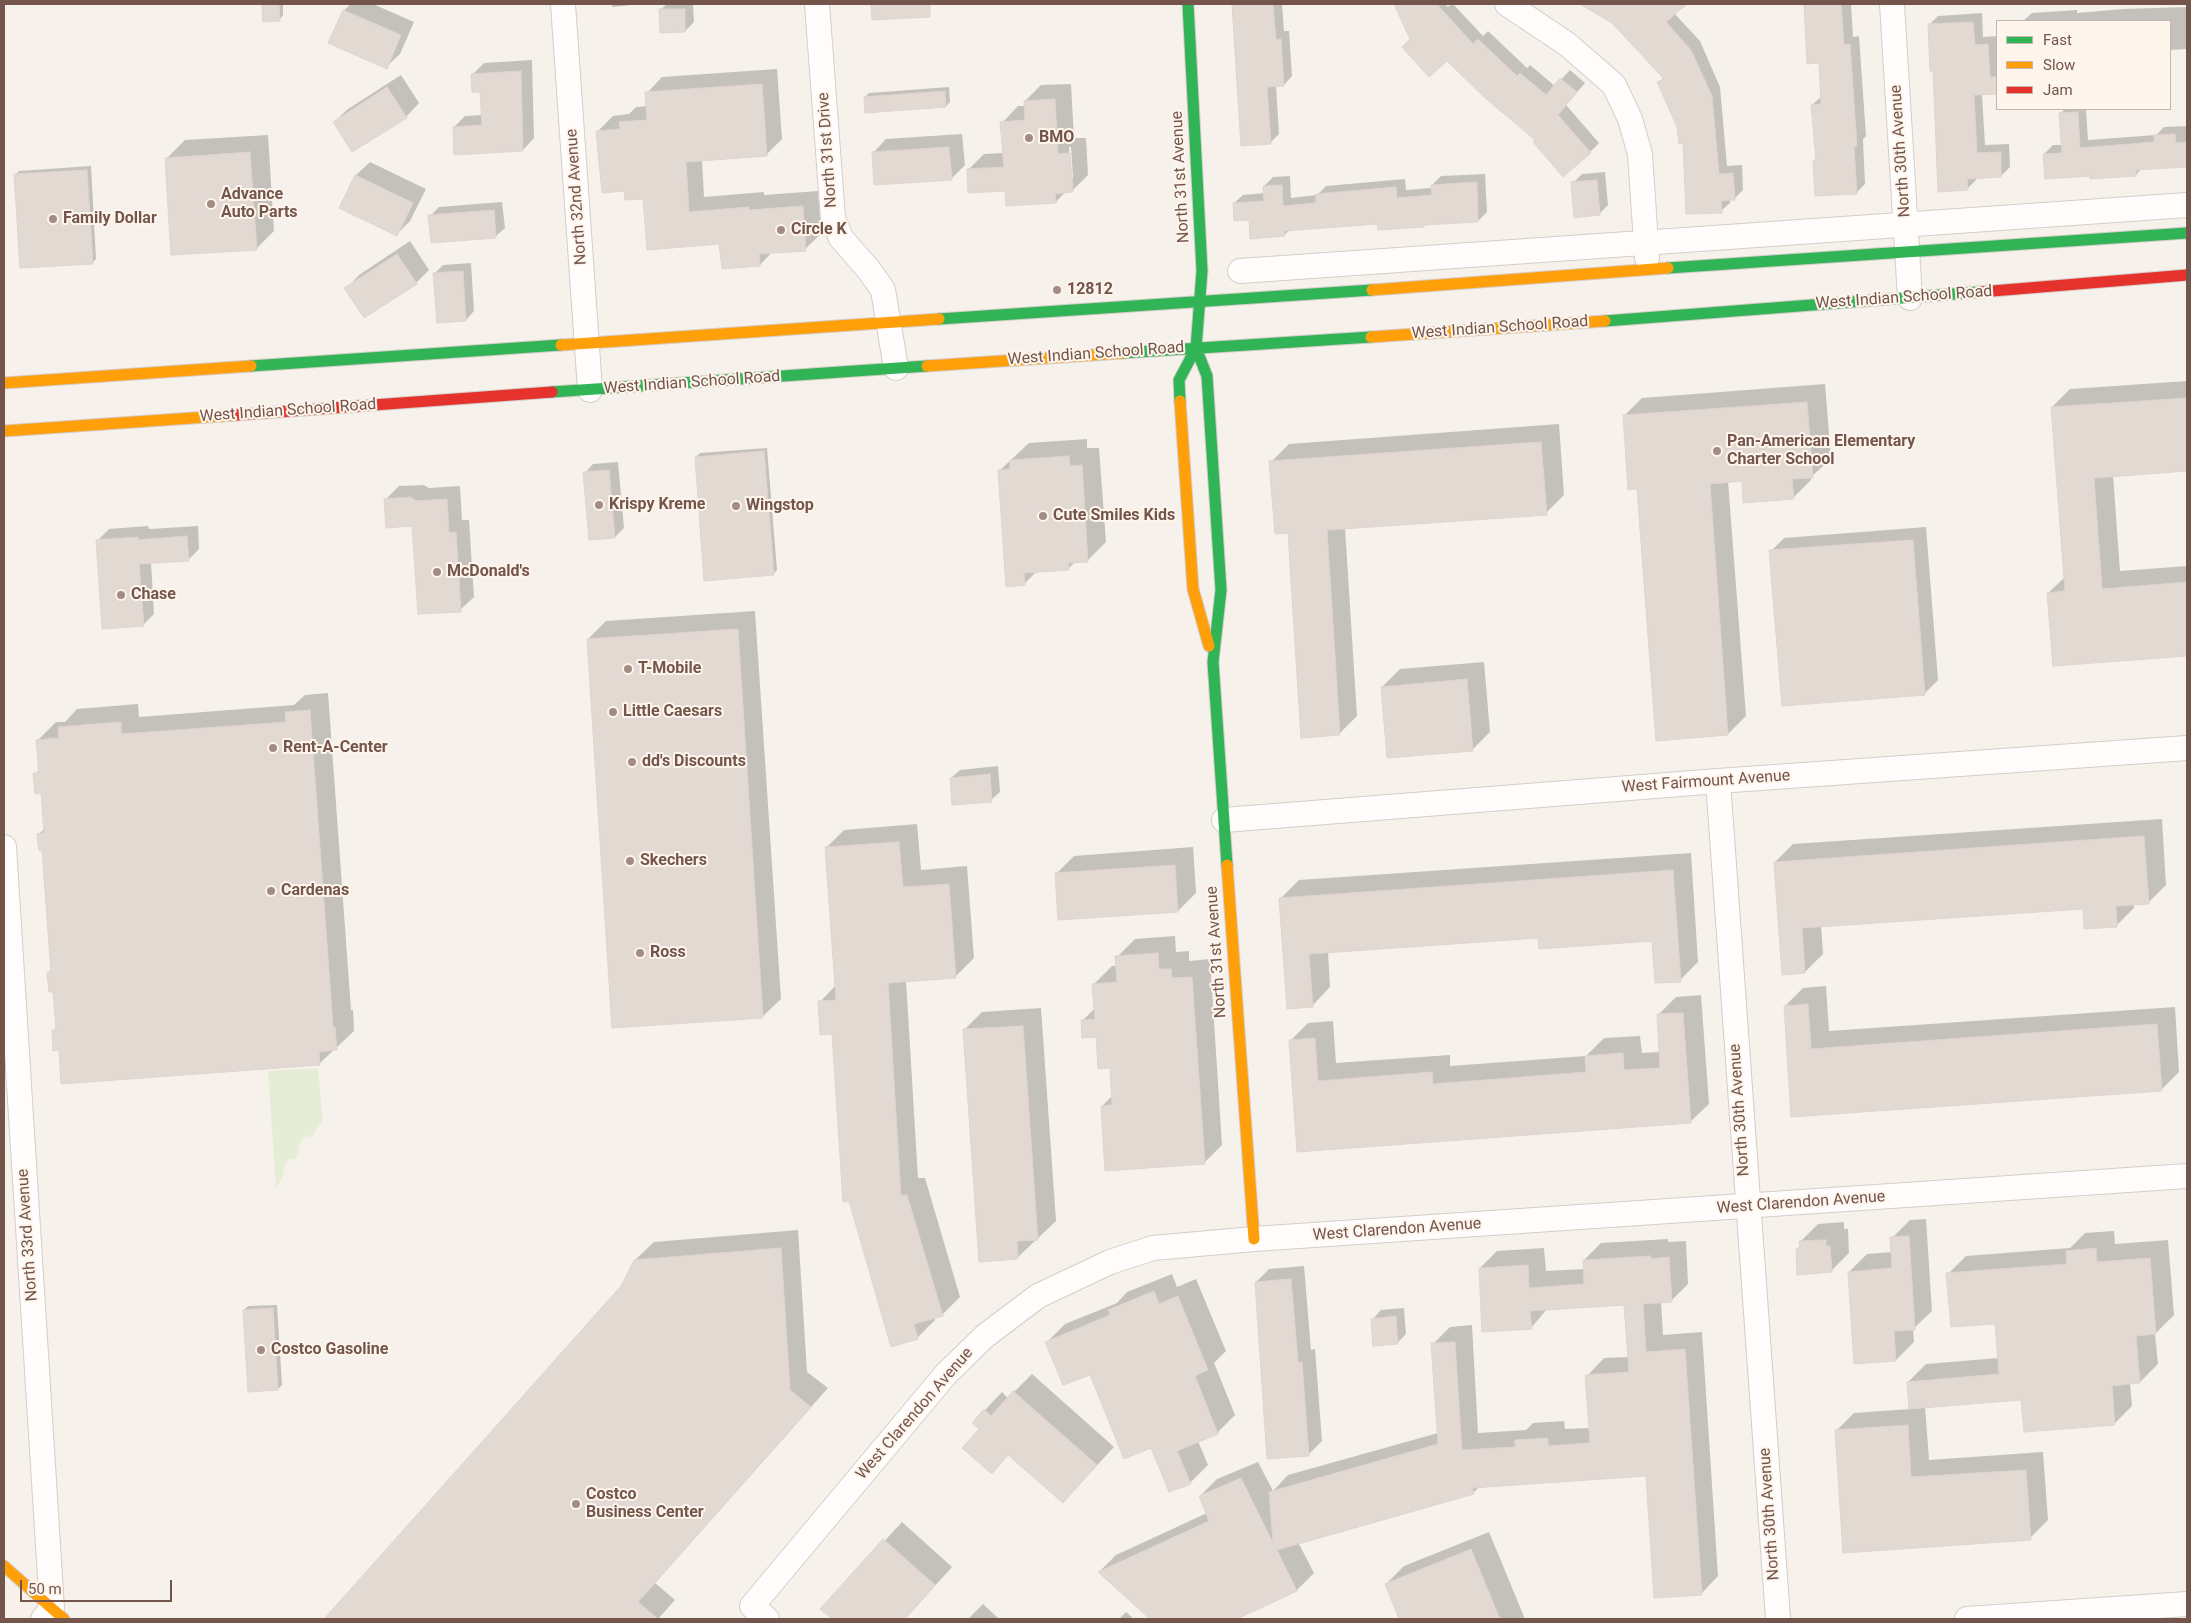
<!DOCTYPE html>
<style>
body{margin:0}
#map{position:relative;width:2191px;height:1623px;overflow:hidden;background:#f6f1eb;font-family:Roboto,sans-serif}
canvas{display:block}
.frame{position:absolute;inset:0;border:5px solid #74554c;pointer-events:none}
.legend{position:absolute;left:1996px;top:20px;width:175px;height:90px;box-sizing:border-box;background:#fef5ed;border:1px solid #c7b5ad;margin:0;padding:6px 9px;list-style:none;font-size:15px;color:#74554c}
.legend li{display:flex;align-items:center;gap:10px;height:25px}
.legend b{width:25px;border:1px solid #c7b5ad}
.scale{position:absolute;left:20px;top:1580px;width:152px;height:22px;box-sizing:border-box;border:2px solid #74554c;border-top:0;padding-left:6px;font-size:15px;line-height:18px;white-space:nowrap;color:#74554c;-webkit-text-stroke:4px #fef5ed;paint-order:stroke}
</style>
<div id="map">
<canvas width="2191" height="1623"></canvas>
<div class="frame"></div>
<ul class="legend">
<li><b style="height:6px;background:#30b455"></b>Fast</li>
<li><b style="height:6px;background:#ff9f0a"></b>Slow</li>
<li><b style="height:6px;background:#e5322d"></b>Jam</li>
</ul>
<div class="scale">50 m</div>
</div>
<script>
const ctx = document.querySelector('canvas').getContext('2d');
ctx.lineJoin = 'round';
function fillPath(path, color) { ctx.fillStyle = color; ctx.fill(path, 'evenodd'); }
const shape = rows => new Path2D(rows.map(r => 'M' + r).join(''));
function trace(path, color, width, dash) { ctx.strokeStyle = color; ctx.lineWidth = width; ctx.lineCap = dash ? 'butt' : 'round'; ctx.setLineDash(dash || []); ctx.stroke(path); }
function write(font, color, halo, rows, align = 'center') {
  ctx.font = font + ' Roboto,sans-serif'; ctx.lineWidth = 4; ctx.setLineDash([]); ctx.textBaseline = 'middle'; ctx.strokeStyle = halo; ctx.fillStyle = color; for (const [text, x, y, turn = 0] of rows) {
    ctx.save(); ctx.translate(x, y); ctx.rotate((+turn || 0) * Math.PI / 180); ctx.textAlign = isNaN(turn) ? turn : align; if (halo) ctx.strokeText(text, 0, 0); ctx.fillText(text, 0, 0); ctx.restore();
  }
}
fillPath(shape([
 [318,1068,323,1120,311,1138,306,1135,297,1147,300,1151,294,1160,290,1158,282,1171,285,1173,276,1188,268,1071]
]), '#e6edd6');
fillPath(shape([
 [264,4,283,4,283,15,279,20,265,20],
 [351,4,373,4,414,22,400,54,386,67,330,42,344,10],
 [612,4,640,4,612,7],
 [667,4,693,4,694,22,685,31,660,10],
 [872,4,928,4,916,16,873,19],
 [1232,4,1282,4,1284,31,1289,31,1292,76,1284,85,1276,85,1279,134,1270,143,1242,145],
 [1396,4,1446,4,1447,7,1453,4,1483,36,1488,31,1527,68,1530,65,1555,86,1570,70,1585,83,1566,105,1599,143,1590,152,1447,59,1411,39],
 [1581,4,1684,4,1674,13,1700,41,1720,87,1727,166,1742,165,1743,190,1734,199,1730,199,1730,203,1721,211,1684,142,1659,82,1664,77,1613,22],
 [1804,4,1851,4,1853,37,1859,36,1866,136,1863,139,1865,184,1856,193,1814,161,1817,158,1812,105,1822,96,1820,62,1808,62],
 [2187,7,2187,49,2170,50,2170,21,2023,21,2032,13,2077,10,2077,13,2123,9],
 [1982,13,1983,37,1997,36,1997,93,1982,94,1985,145,2009,144,2010,167,2001,176,1976,177,1976,180,1967,189,1934,70,1929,25,1938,16],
 [532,60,534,138,523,150,454,127,465,116,483,115,481,91,472,75,484,63],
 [777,69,782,139,766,155,702,160,704,197,764,192,764,195,818,191,821,234,805,249,772,252,760,265,644,198,625,190,598,131,613,116,629,114,636,107,648,106,647,93,662,77],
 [401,75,419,103,406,117,334,122,348,109],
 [1071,84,1074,138,1086,138,1088,175,1072,191,1065,192,1056,202,1006,190,968,170,984,154,1004,153,1002,123,1018,106,1025,106,1025,101,1041,85],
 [1069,147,1071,147,1073,178,1071,180],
 [949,87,950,102,946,106,865,97,869,93],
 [2065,109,2086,109,2088,140,2156,135,2164,127,2187,126,2187,165,2142,168,2136,175,2091,175,2044,154,2053,145,2063,145,2061,113],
 [962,134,965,165,951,179,873,153,886,139],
 [268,135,274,231,256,249,167,158,185,140],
 [370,162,426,189,410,221,397,234,341,208,356,175],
 [91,166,96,259,92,263,15,175,19,171],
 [1605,172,1608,205,1599,214,1573,183,1582,174],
 [1485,174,1487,212,1478,221,1378,222,1290,230,1284,235,1250,219,1234,203,1243,195,1265,193,1264,186,1273,177,1290,176,1291,198,1317,195,1326,186,1405,179,1406,190,1432,188,1432,185,1441,176],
 [502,202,505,228,496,236,430,216,439,207],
 [410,241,429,270,416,283,346,289,359,275],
 [471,263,474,311,466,320,434,274,443,265],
 [2187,381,2187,470,2113,475,2120,571,2187,566,2187,655,2054,665,2048,593,2065,577,2052,407,2070,389],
 [1825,384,1831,459,1811,477,1811,480,1793,498,1743,480,1728,481,1746,716,1728,734,1638,488,1624,416,1642,398],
 [1559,424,1564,495,1546,513,1345,528,1357,716,1339,734,1271,462,1289,444],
 [1087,439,1087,448,1099,448,1106,542,1088,560,1076,561,1068,569,1037,571,1024,584,999,471,1029,443],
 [767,448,777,570,773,574,696,457,700,453],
 [618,462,624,528,615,537,585,473,593,464],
 [424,485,429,488,460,486,462,520,469,520,474,597,460,610,413,525,386,499,399,486],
 [148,526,149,529,198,526,199,549,188,560,151,562,154,614,143,625,98,540,109,529],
 [1926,527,1938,680,1924,694,1771,551,1784,538],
 [755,611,781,999,762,1017,588,639,606,621],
 [1484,662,1490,732,1472,750,1382,687,1400,669],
 [328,693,351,1010,353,1010,354,1031,319,1064,53,1031,57,1027,54,990,49,972,52,969,43,849,39,834,45,828,42,792,35,774,40,769,38,740,56,722,65,722,77,709,138,704,139,717,294,705,305,695],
 [998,766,1000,792,991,800,951,778,960,770],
 [2162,819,2166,885,2148,903,2134,904,2134,908,2116,926,2084,907,1821,925,1823,954,1805,972,1775,862,1793,844],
 [917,824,921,870,967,866,974,958,956,976,906,980,918,1178,925,1178,960,1297,942,1315,935,1317,935,1320,917,1338,834,1033,820,1002,836,985,826,848,844,830],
 [1193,847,1196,893,1178,911,1056,874,1074,856],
 [1691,853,1698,962,1680,980,1653,940,1539,937,1328,952,1330,987,1312,1006,1281,898,1299,880],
 [1175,936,1176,952,1189,951,1189,961,1210,959,1222,1145,1204,1163,1102,1106,1113,1095,1111,1067,1097,1036,1082,1021,1095,1008,1094,984,1112,966,1117,966,1117,957,1135,939],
 [1826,986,1829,1031,2175,1007,2179,1072,2161,1090,1793,1116,1785,1006,1803,988],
 [1701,995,1709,1104,1690,1122,1298,1151,1290,1041,1308,1023,1333,1021,1336,1063,1450,1055,1450,1066,1586,1056,1604,1038,1640,1036,1642,1053,1660,1052,1658,1015,1676,997],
 [1041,1008,1056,1221,1017,1258,964,1030,982,1012],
 [1926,1219,1932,1311,1913,1329,1914,1342,1896,1360,1849,1272,1867,1254,1892,1252,1892,1238,1910,1220],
 [1844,1222,1844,1229,1848,1229,1849,1253,1831,1271,1797,1249,1801,1245,1800,1242,1818,1224],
 [798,1230,807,1372,828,1388,655,1583,675,1600,658,1619,326,1619,622,1287,635,1260,654,1242],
 [2114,1231,2115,1244,2168,1240,2174,1315,2155,1334,2158,1364,2140,1382,2130,1383,2132,1406,2114,1424,2022,1399,1925,1406,1929,1460,2043,1452,2048,1520,2030,1538,1844,1552,1836,1431,1854,1413,1911,1409,1908,1382,1926,1364,1999,1358,1996,1322,1948,1274,1966,1256,2070,1248,2085,1233],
 [1668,1239,1668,1242,1686,1241,1688,1284,1671,1301,1661,1302,1663,1335,1702,1332,1718,1576,1701,1594,1647,1475,1480,1486,1473,1493,1298,1542,1314,1573,1297,1590,1234,1619,1152,1619,1099,1572,1116,1555,1207,1513,1200,1496,1217,1479,1258,1462,1273,1491,1288,1475,1438,1433,1433,1344,1450,1327,1472,1325,1478,1433,1526,1430,1533,1423,1564,1421,1565,1429,1590,1428,1587,1376,1604,1358,1629,1357,1625,1304,1548,1308,1531,1328,1480,1268,1497,1251,1544,1248,1546,1271,1585,1269,1584,1260,1601,1243],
 [1304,1266,1311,1350,1315,1349,1322,1441,1309,1454,1256,1282,1269,1269],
 [1172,1274,1177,1287,1196,1279,1226,1351,1214,1363,1235,1415,1217,1433,1198,1441,1208,1465,1190,1483,1152,1446,1090,1373,1047,1342,1065,1324,1117,1303,1127,1292],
 [277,1305,282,1385,278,1389,244,1310,248,1306],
 [1404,1308,1406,1334,1397,1343,1373,1319,1381,1310],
 [1032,1374,1114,1447,1063,1502,1009,1454,991,1472,981,1429,985,1410,1002,1392,1008,1398],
 [902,1522,952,1567,905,1619,833,1619,822,1609],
 [1489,1532,1525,1619,1401,1619,1386,1584,1404,1566],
 [983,1604,999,1619,968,1619],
 [1126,1612,1134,1619,1119,1619]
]), '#0003');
const building = shape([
 [262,4,279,4,280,21,263,22,262,4],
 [871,4,930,4,930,17,872,20,871,4],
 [1232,4,1273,4,1276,40,1281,39,1284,86,1267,87,1271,144,1241,146,1232,4],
 [1394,4,1437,4,1473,44,1478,39,1517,76,1520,73,1546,95,1560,78,1577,92,1558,115,1591,153,1563,177,1533,142,1535,140,1484,97,1447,61,1429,77,1402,47,1410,39,1394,4],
 [1580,4,1687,4,1666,22,1691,50,1712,96,1719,174,1733,173,1735,200,1721,201,1722,213,1686,214,1683,143,1679,144,1677,127,1657,82,1664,79,1612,23,1580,4],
 [1804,4,1841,4,1844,45,1850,44,1857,146,1854,147,1857,194,1815,196,1813,160,1816,160,1811,105,1821,104,1819,63,1807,64,1804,4],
 [659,9,685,9,685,32,660,33,659,9],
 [343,10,401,35,387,69,328,43,343,10],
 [1973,22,1975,45,1988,44,1990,77,1997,77,1997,94,1974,95,1977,153,2001,152,2001,177,1967,179,1968,190,1938,192,1933,71,1930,71,1928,24,1973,22],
 [521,71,523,151,454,155,453,127,482,125,480,92,472,92,471,74,521,71],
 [762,84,767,156,686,162,689,212,749,207,749,210,803,206,806,251,759,254,760,266,722,269,719,244,647,250,643,199,625,200,624,191,602,193,596,131,620,129,619,122,647,120,645,92,762,84],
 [387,87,407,118,352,152,333,122,387,87],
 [945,91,946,107,865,113,864,97,945,91],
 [1055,99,1058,154,1070,153,1073,192,1055,194,1056,203,1006,206,1005,191,968,193,967,169,1004,167,1000,122,1025,120,1024,101,1055,99],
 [2078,112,2080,148,2154,142,2154,135,2175,134,2176,143,2187,142,2187,167,2136,170,2136,176,2090,179,2090,176,2045,179,2043,154,2062,153,2059,113,2078,112],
 [949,147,952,180,874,185,872,152,949,147],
 [250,152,257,250,171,255,165,158,250,152],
 [87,170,93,264,20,268,14,174,87,170],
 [355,175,413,203,397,236,339,208,355,175],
 [1597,180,1600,215,1574,218,1571,182,1597,180],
 [1477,182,1478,222,1424,225,1424,227,1378,230,1377,224,1284,231,1285,236,1250,239,1249,220,1234,221,1233,203,1264,201,1263,186,1282,185,1283,206,1316,203,1316,194,1396,187,1397,198,1432,195,1431,185,1477,182],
 [494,210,496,238,431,243,428,215,494,210],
 [397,254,417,284,364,318,344,288,397,254],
 [463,271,466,321,437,323,433,273,463,271],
 [2187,398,2187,471,2094,478,2102,589,2187,582,2187,656,2053,666,2047,593,2065,591,2051,407,2187,398],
 [1807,402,1813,478,1792,479,1794,499,1743,503,1742,481,1710,484,1728,735,1656,741,1637,489,1628,490,1623,415,1807,402],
 [1541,442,1547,515,1327,530,1340,735,1301,738,1288,533,1275,534,1269,461,1541,442],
 [764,451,774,575,704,581,695,457,764,451],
 [1069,456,1070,466,1082,465,1088,562,1068,563,1069,570,1024,573,1025,585,1006,587,998,470,1010,469,1010,460,1069,456],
 [609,470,615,538,589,540,583,472,609,470],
 [411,497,416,501,447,499,449,533,456,532,461,612,418,614,412,526,386,528,384,499,411,497],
 [187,536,189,561,139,564,144,626,102,629,96,540,138,537,138,540,187,536],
 [1913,540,1925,695,1782,706,1769,550,1913,540],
 [738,629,763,1018,612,1028,587,639,738,629],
 [1467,679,1473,751,1387,758,1381,687,1467,679],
 [310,710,333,1027,335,1027,337,1050,319,1052,320,1065,61,1084,59,1050,53,1051,52,1030,56,1030,53,992,49,992,47,972,51,972,42,850,39,851,37,834,44,833,41,793,35,794,33,773,39,773,36,740,59,738,58,727,121,722,121,734,286,722,285,712,310,710],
 [990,774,992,802,952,805,950,778,990,774],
 [2144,836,2149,904,2116,906,2117,927,2084,929,2083,909,1802,928,1805,973,1782,975,1774,862,2144,836],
 [899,842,903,887,949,884,956,978,888,983,901,1196,907,1195,943,1316,914,1324,918,1339,891,1347,849,1201,843,1202,832,1034,820,1035,818,1001,836,1000,825,847,899,842],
 [1175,865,1178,912,1058,920,1055,873,1175,865],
 [1673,870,1681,982,1655,983,1652,941,1539,949,1538,938,1309,954,1313,1007,1287,1009,1279,898,1673,870],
 [1158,953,1159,969,1171,969,1172,978,1192,977,1205,1164,1105,1171,1101,1106,1112,1105,1110,1068,1098,1069,1096,1037,1082,1038,1081,1020,1095,1019,1092,984,1117,982,1115,956,1158,953],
 [1808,1004,1811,1049,2157,1024,2162,1091,1791,1117,1784,1006,1808,1004],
 [1683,1013,1691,1123,1297,1152,1289,1040,1315,1038,1318,1081,1432,1072,1433,1084,1586,1072,1585,1056,1623,1053,1624,1070,1660,1068,1657,1014,1683,1013],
 [1023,1026,1038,1240,1017,1241,1018,1259,979,1262,963,1029,1023,1026],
 [1909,1236,1915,1330,1894,1331,1896,1361,1854,1364,1848,1272,1892,1268,1890,1237,1909,1236],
 [1826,1240,1826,1246,1830,1246,1832,1272,1797,1275,1796,1249,1800,1248,1799,1241,1826,1240],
 [781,1248,790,1390,811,1407,638,1602,658,1619,324,1619,621,1286,634,1260,781,1248],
 [2096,1248,2097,1262,2150,1258,2156,1334,2136,1336,2140,1383,2112,1386,2115,1425,2024,1432,2021,1400,1909,1409,1907,1382,1999,1374,1995,1324,1951,1327,1946,1273,2067,1264,2066,1251,2096,1248],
 [1651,1256,1651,1259,1669,1257,1672,1302,1643,1304,1646,1352,1685,1349,1702,1595,1654,1598,1646,1476,1472,1488,1474,1494,1277,1550,1297,1591,1237,1619,1150,1619,1098,1572,1209,1521,1199,1496,1241,1478,1273,1543,1269,1492,1438,1444,1431,1343,1455,1342,1462,1450,1515,1447,1515,1440,1548,1438,1548,1446,1590,1443,1585,1375,1629,1372,1624,1305,1530,1311,1532,1329,1482,1332,1479,1268,1528,1265,1529,1288,1584,1284,1583,1260,1651,1256],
 [1291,1279,1298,1362,1302,1362,1309,1456,1267,1459,1255,1282,1291,1279],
 [1154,1291,1159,1304,1178,1296,1208,1370,1195,1376,1218,1434,1177,1451,1191,1484,1169,1492,1151,1448,1124,1459,1090,1375,1063,1385,1045,1342,1110,1315,1108,1310,1154,1291],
 [273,1308,278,1390,248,1392,243,1310,273,1308],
 [1396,1316,1398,1344,1373,1346,1371,1319,1396,1316],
 [1013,1391,1097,1465,1063,1503,1008,1455,992,1474,962,1448,979,1429,972,1423,984,1409,991,1416,1013,1391],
 [1908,1425,1911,1477,2026,1470,2031,1540,1843,1553,1835,1430,1908,1425],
 [883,1539,935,1585,905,1619,832,1619,820,1609,883,1539],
 [1471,1549,1500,1619,1399,1619,1385,1584,1471,1549]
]);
fillPath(building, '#e3d9d3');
trace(building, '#dfd3cd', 1);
const street = shape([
 [563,4,590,390],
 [817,4,833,218,841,238,869,270,883,290,896,368],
 [1507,4,1567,44,1614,85,1630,119,1640,154,1647,258],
 [1892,4,1910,298],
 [1240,271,2187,205],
 [1718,781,1778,1619],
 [1224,820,1718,781,2187,748],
 [4,847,52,1608,43,1619],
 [767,1619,752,1606,946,1374,985,1336,1038,1296,1110,1262,1153,1248,1254,1239,2187,1176],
 [1967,1619,2187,1604]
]);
const fast = shape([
 [1668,268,2187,233],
 [939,319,1372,290],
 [1605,321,1980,292],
 [1196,348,1207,376,1221,590,1213,662,1227,865],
 [1122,353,1371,337],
 [251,366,561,345],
 [552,392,927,366],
 [1180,401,1179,380,1196,348,1202,271,1188,4]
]);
const slow = shape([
 [1372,290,1668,268],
 [1371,337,1605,321],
 [561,345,939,319],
 [927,366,1122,353],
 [4,383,251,366],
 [1180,401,1193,589,1209,646],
 [4,431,236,415],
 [1227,865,1254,1239],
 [4,1566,64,1619]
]);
const jam = shape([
 [1980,292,2187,275],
 [236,415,552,392]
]);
trace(street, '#d5cdc8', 26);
trace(fast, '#d5ccc8', 13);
trace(slow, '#d5ccc8', 13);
trace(jam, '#d5ccc8', 13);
trace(street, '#fefdfc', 24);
trace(fast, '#30b455', 11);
trace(slow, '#ff9f0a', 11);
trace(jam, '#e5322d', 11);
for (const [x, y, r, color] of [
 [1029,138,5,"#a28c84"],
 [211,204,5,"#a28c84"],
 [53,219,5,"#a28c84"],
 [781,230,5,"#a28c84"],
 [1057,290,5,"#a28c84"],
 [1717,451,5,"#a28c84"],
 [599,505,5,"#a28c84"],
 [736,506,5,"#a28c84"],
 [1043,516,5,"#a28c84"],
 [437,572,5,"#a28c84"],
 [121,595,5,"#a28c84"],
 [628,669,5,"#a28c84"],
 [613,712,5,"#a28c84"],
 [273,748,5,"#a28c84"],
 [632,762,5,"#a28c84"],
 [630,861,5,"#a28c84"],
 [271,891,5,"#a28c84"],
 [640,953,5,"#a28c84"],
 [261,1350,5,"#a28c84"],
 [576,1504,5,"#a28c84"]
]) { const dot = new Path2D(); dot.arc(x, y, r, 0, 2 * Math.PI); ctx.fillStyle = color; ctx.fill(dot); trace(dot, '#fef5ed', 2); }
write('bold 16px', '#74554c', '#fef5ed', [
 ["BMO",1039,138],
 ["Advance",221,195],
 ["Auto Parts",221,213],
 ["Family Dollar",63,219],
 ["Circle K",791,230],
 ["12812",1067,290],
 ["Pan-American Elementary",1727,442],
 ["Charter School",1727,460],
 ["Krispy Kreme",609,505],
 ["Wingstop",746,506],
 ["Cute Smiles Kids",1053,516],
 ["McDonald's",447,572],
 ["Chase",131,595],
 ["T-Mobile",638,669],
 ["Little Caesars",623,712],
 ["Rent-A-Center",283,748],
 ["dd's Discounts",642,762],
 ["Skechers",640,861],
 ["Cardenas",281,891],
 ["Ross",650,953],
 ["Costco Gasoline",271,1350],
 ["Costco",586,1495],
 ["Business Center",586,1513]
], 'left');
write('16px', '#74554c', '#fef5ed', [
 ["North 31st Drive",828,150,-94],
 ["North 30th Avenue",1901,151,-94],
 ["North 31st Avenue",1181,177,-93],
 ["North 32nd Avenue",577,197,-94],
 ["West Indian School Road",1904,298,-4],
 ["West Indian School Road",1500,328,-4],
 ["West Indian School Road",1096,354,-4],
 ["West Indian School Road",692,383,-4],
 ["West Indian School Road",288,411,-4],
 ["West Fairmount Avenue",1706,782,-4],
 ["North 31st Avenue",1217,952,-94],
 ["North 30th Avenue",1740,1110,-94],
 ["West Clarendon Avenue",1801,1203,-4],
 ["West Clarendon Avenue",1397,1230,-4],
 ["North 33rd Avenue",28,1235,-94],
 ["West Clarendon Avenue",915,1414,-49],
 ["North 30th Avenue",1770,1514,-94]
]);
</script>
